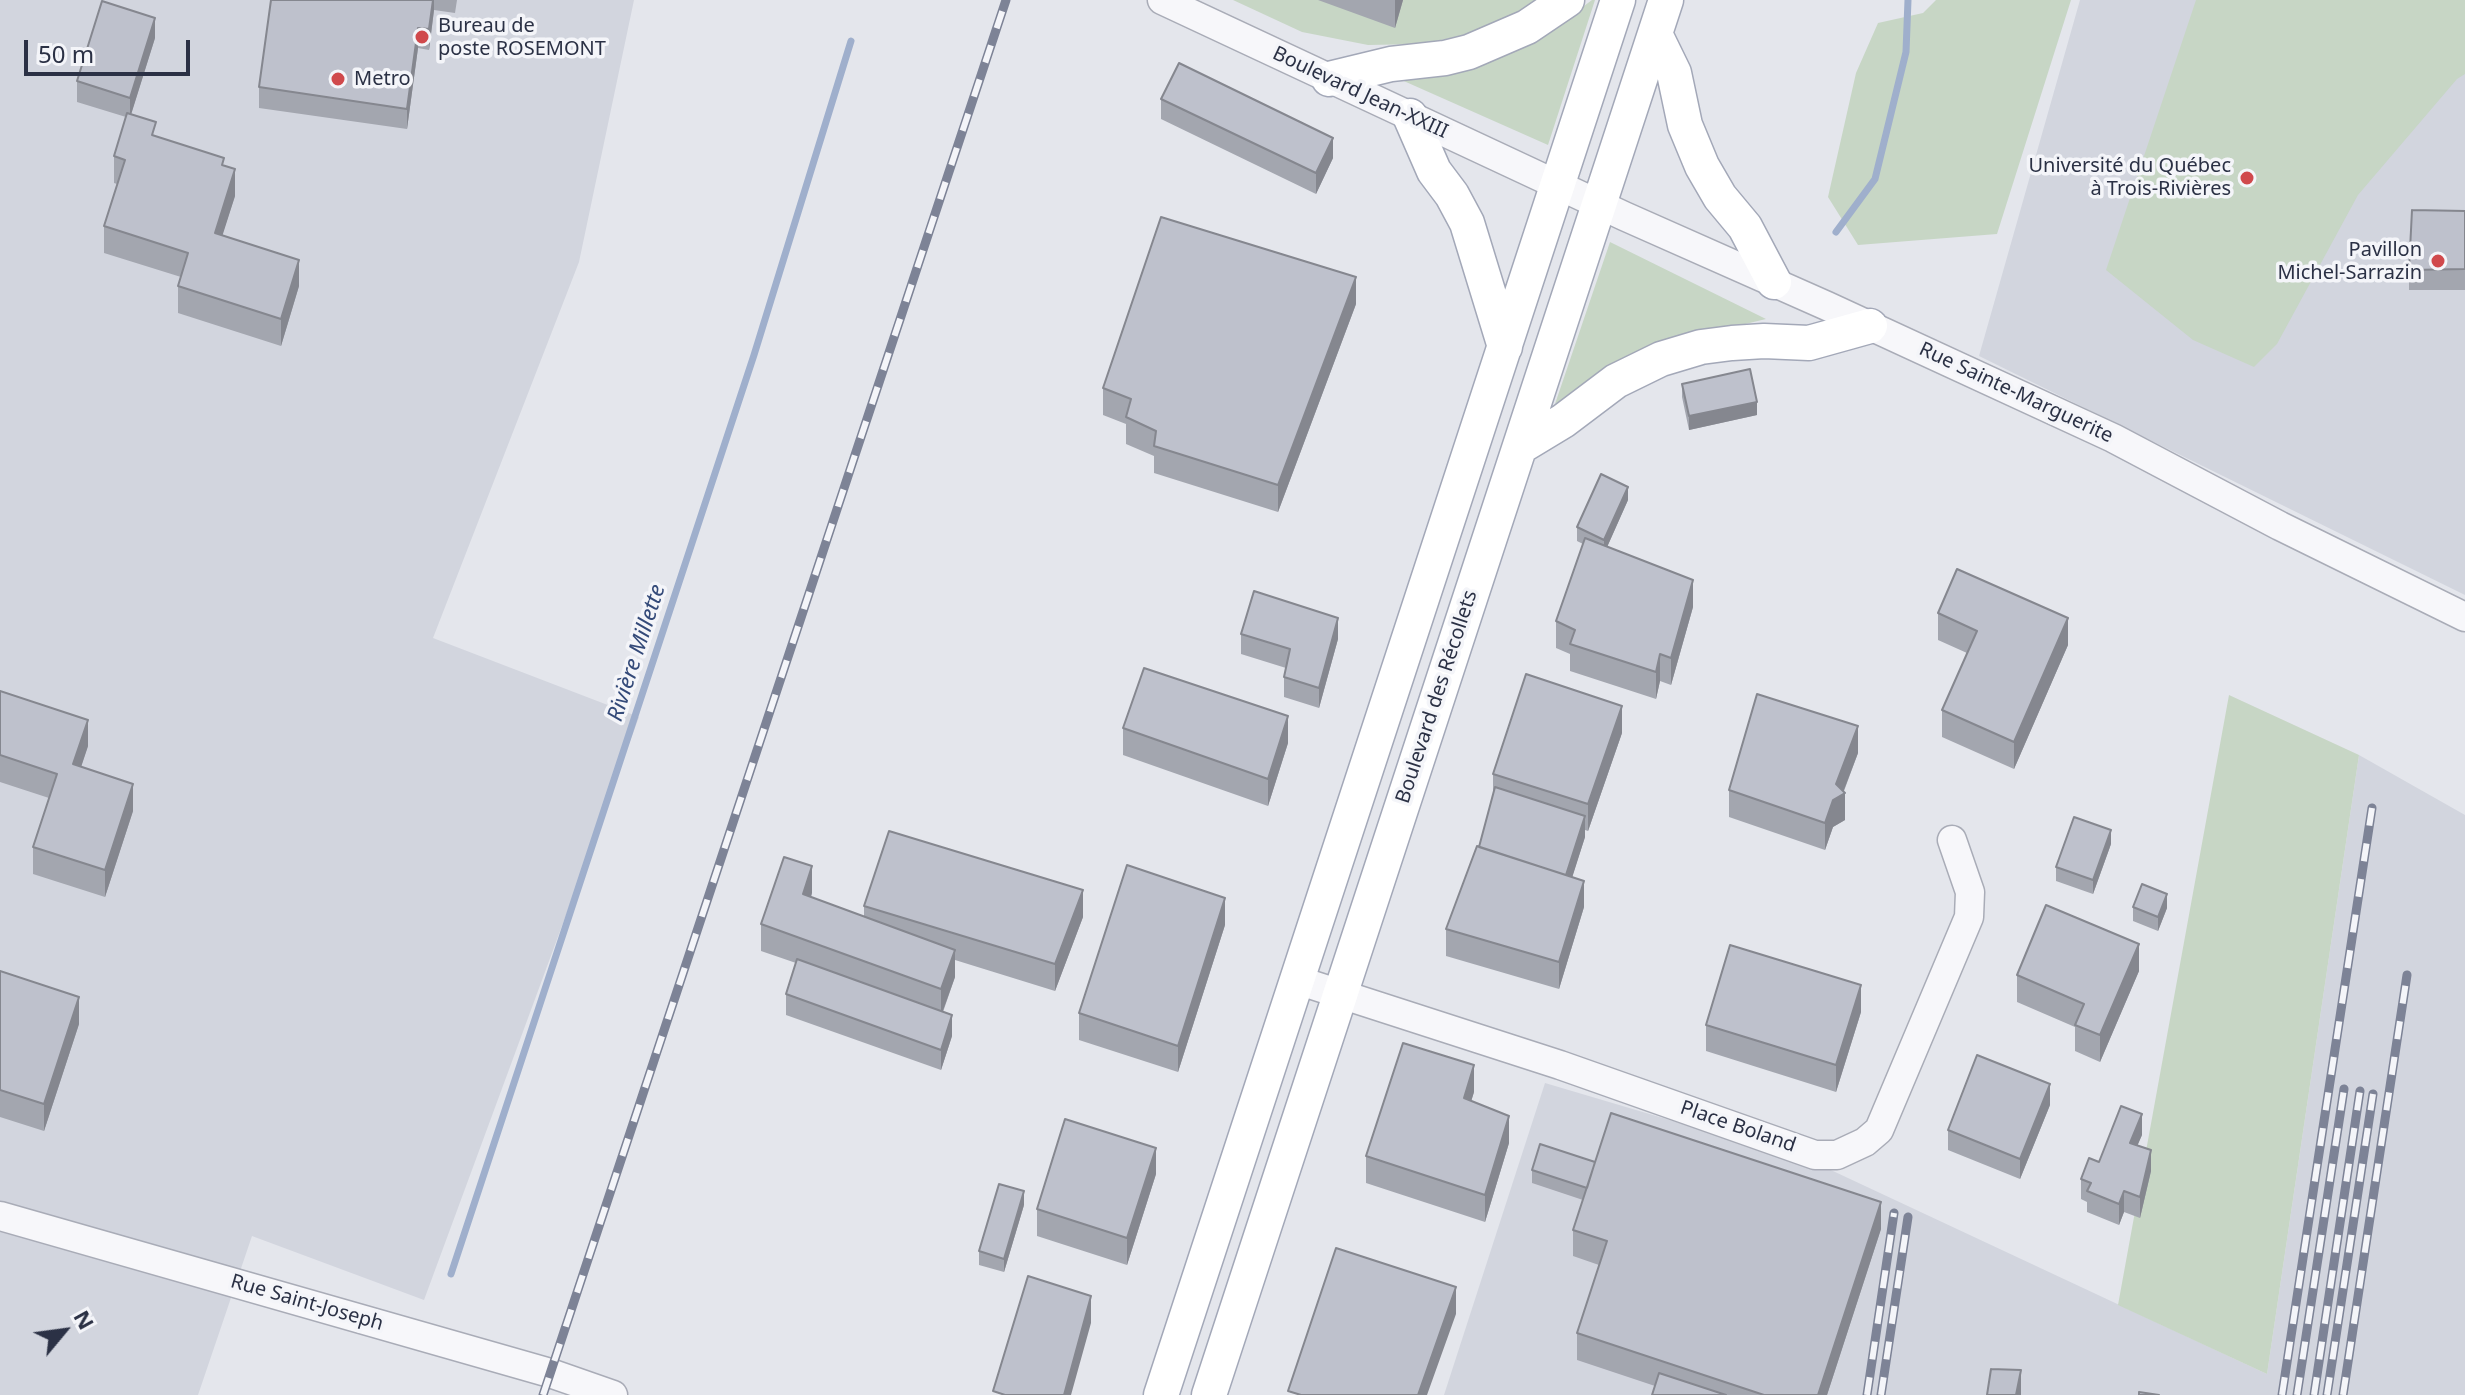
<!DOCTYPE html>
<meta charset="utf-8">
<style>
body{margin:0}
#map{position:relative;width:2465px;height:1395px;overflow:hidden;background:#e4e6ec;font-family:"Noto Sans",sans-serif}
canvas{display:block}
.north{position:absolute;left:24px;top:1291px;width:80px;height:80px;-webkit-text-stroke:6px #f4f5f9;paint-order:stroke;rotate:61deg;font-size:22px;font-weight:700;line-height:32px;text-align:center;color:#2b3145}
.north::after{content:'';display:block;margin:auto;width:28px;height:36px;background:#2b3145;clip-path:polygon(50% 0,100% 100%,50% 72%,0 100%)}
.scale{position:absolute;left:24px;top:40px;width:166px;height:36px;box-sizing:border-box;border:4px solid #2b3145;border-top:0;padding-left:10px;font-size:24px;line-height:28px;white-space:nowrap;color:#2b3145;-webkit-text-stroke:6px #f4f5f9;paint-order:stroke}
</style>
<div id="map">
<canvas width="2465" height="1395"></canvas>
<div class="north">N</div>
<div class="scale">50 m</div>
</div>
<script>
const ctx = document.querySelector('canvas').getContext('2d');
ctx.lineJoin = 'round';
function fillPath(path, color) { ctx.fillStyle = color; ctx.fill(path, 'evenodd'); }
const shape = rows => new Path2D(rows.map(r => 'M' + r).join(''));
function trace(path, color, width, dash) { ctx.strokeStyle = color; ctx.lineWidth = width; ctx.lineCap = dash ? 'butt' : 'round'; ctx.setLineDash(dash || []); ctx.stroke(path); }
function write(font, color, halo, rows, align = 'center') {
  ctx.font = font + ' "Noto Sans",sans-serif'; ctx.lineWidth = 7; ctx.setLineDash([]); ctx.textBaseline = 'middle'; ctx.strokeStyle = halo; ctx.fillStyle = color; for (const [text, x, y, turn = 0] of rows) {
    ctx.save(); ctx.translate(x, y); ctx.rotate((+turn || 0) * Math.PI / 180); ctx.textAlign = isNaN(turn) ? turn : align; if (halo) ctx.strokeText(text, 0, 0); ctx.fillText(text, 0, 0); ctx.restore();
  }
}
fillPath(shape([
 [0,0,634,0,579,262,433,638,639,717,424,1300,252,1236,198,1395,0,1395],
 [2080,0,2465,0,2465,595,1979,356],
 [2359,755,2465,815,2465,1395,1444,1395,1545,1083,1818,1164,2267,1374]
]), '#d2d5de');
fillPath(shape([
 [1233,0,1537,0,1520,13,1479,32,1422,44,1368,45,1302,32],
 [1592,0,1595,0,1548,145,1397,78,1467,68,1541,38],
 [1936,0,2071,0,1997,234,1858,245,1828,197,1856,73,1878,23,1923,13],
 [2196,0,2465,0,2465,74,2457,79,2358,195,2277,344,2254,367,2193,340,2106,270],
 [1610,242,1766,319,1650,347,1555,404],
 [2229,695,2359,755,2267,1374,2118,1305]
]), '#c7d6c5');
trace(shape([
 [1836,232,1875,179,1906,52,1908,0],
 [451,1274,754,355,851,41]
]), '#9fafcc', 7);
const minor = shape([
 [1162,0,1624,216,1827,306,2113,438,2280,526,2465,617],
 [1297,980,1560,1065,1815,1155,1837,1155,1865,1142,1879,1130,1969,917,1970,892,1952,840],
 [0,1216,550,1373,613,1395]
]);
const major = shape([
 [1655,34,1674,73,1685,125,1702,166,1720,197,1745,227,1774,282],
 [1329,79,1391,64,1445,58,1469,52,1527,27,1567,0],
 [1410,116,1434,171,1452,195,1467,223,1505,347],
 [1520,447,1563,421,1616,381,1661,359,1701,347,1732,343,1764,341,1809,343,1870,326],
 [1161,1395,1618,0],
 [1209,1395,1666,0]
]);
trace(minor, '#a9acb7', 31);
trace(major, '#a3a8b8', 37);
trace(minor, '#f7f7fa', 28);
trace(major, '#fff', 34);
const rail = shape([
 [543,1395,1006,0],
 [1867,1395,1894,1213],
 [1881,1395,1908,1217],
 [2282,1395,2372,808],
 [2297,1395,2344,1089],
 [2314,1395,2360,1091],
 [2327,1395,2373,1094],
 [2343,1395,2407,975]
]);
trace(rail, '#7d8396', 9);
trace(rail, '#f4f5f9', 6, [18]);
fillPath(shape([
 [271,0,457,0,455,13,434,10,429,50,418,48,407,129,259,108,259,87],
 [1318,0,1403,0,1395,28],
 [155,38,131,114,156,137,224,166,235,196,222,235,299,286,281,346,178,313,178,286,181,277,104,253,104,226,117,184,114,183,114,156,126,117,77,102,77,81],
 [1161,99,1333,158,1316,194,1161,119],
 [2465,211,2465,290,2409,290,2409,270],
 [1356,304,1278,512,1154,473,1154,456,1126,444,1126,424,1103,415,1103,388],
 [1682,384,1757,415,1689,430,1682,397],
 [1628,500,1607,547,1693,607,1671,685,1660,681,1656,699,1570,671,1570,654,1556,648,1556,621,1583,544,1577,541,1577,527],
 [1938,613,2068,645,2014,769,1942,737,1942,710,1967,653,1938,640],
 [1241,634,1338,639,1319,708,1284,697,1284,677,1286,668,1241,654],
 [0,691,88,746,81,767,133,811,105,897,33,874,33,847,49,798,0,782],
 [1123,728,1288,743,1268,806,1123,755],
 [1622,733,1588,831,1585,830,1585,837,1572,877,1584,907,1559,989,1446,956,1446,929,1479,847,1493,795,1493,774],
 [1858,753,1844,791,1845,820,1833,827,1825,850,1729,817,1729,790],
 [2111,844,2093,894,2056,881,2056,867],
 [812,893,811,897,864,917,864,906,1083,917,1055,991,955,960,955,977,943,1012,952,1036,941,1070,786,1015,786,994,796,963,761,951,761,924],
 [2133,907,2167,908,2158,931,2133,921],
 [1225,925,1178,1072,1079,1040,1079,1013],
 [0,971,79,1024,44,1131,0,1117],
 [2139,971,2100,1062,2075,1051,2075,1027,2017,1002,2017,975],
 [1861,1012,1836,1092,1706,1051,1706,1025],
 [1474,1092,1471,1101,1509,1143,1485,1222,1366,1183,1366,1156],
 [2050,1105,2020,1179,1948,1150,1948,1130],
 [2142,1135,2137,1145,2151,1171,2140,1218,2124,1212,2119,1225,2087,1212,2087,1202,2081,1199,2081,1179,2099,1162],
 [1595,1162,1881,1229,1827,1395,1652,1395,1655,1386,1577,1360,1577,1333,1599,1265,1573,1256,1573,1230,1583,1200,1532,1183,1532,1170],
 [1156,1174,1127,1265,1037,1236,1037,1209],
 [1024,1205,1004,1272,979,1265,979,1251]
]), '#a3a6af');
fillPath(shape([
 [433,0,434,0,434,10,429,50,429,29],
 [1395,0,1403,0,1395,28],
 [155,18,155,38,130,118,130,98],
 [418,28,418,48,407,129,407,109],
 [1333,138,1333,158,1316,194,1316,173],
 [235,169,235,196,215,259,215,233],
 [299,260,299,286,281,346,281,319],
 [1356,277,1356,304,1278,512,1278,485],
 [1757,402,1757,415,1689,430,1689,416],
 [1628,487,1628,500,1604,554,1604,540],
 [1693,580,1693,607,1671,685,1671,658],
 [1338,618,1338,639,1319,708,1319,688],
 [2068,618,2068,645,2014,769,2014,742],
 [1660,654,1660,681,1656,699,1656,672],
 [1622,706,1622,733,1588,831,1588,804],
 [1288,716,1288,743,1268,806,1268,779],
 [88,720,88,746,73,791,73,764],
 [1858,726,1858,753,1842,795,1845,793,1845,820,1833,827,1825,850,1825,823,1836,784],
 [133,784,133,811,105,897,105,870],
 [1585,816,1585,837,1566,897,1566,877],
 [2111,830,2111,844,2093,894,2093,880],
 [812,866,812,893,803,921,803,894],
 [1584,881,1584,907,1559,989,1559,962],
 [1083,890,1083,917,1055,991,1055,964],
 [2167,894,2167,908,2158,931,2158,917],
 [1225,898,1225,925,1178,1072,1178,1046],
 [2139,944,2139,971,2100,1062,2100,1035],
 [955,950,955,977,941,1016,941,989],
 [1861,985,1861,1012,1836,1092,1836,1065],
 [79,997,79,1024,44,1131,44,1104],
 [952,1015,952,1036,941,1070,941,1050],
 [1474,1065,1474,1092,1464,1125,1464,1098],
 [2050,1084,2050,1105,2020,1179,2020,1159],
 [2142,1114,2142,1135,2130,1163,2130,1143],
 [1509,1116,1509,1143,1485,1222,1485,1195],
 [1156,1148,1156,1174,1127,1265,1127,1238],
 [2151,1150,2151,1171,2140,1218,2140,1197],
 [1024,1191,1024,1205,1004,1272,1004,1259],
 [2124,1191,2124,1212,2119,1225,2119,1204],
 [1881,1202,1881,1229,1827,1395,1818,1395],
 [1456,1287,1456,1314,1427,1395,1418,1395],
 [1091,1296,1091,1323,1071,1395,1064,1395],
 [2021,1370,2021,1395,2016,1395]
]), '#85878f');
const building = shape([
 [271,0,433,0,429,29,418,28,407,109,259,87,271,0],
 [102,1,155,18,130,98,77,81,102,1],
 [1179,63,1333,138,1316,173,1161,99,1179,63],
 [127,113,156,122,152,135,224,158,222,165,235,169,215,233,299,260,281,319,178,286,188,253,104,226,125,160,114,156,127,113],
 [2412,210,2465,211,2465,269,2409,270,2412,210],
 [1161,217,1356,277,1278,485,1154,446,1156,431,1126,417,1131,399,1103,388,1161,217],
 [1750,369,1757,402,1689,416,1682,384,1750,369],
 [1601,474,1628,487,1604,540,1577,527,1601,474],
 [1585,538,1693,580,1671,658,1660,654,1656,672,1570,644,1575,630,1556,621,1585,538],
 [1957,569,2068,618,2014,742,1942,710,1977,631,1938,613,1957,569],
 [1254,591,1338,618,1319,688,1284,677,1290,649,1241,634,1254,591],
 [1144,668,1288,716,1268,779,1123,728,1144,668],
 [1526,674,1622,706,1588,804,1493,774,1526,674],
 [0,691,88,720,73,764,133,784,105,870,33,847,57,774,0,755,0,691],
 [1757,694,1858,726,1836,784,1845,793,1833,800,1825,823,1729,790,1757,694],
 [1495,787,1585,816,1566,875,1479,847,1495,787],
 [2074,817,2111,830,2093,880,2056,867,2074,817],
 [889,831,1083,890,1055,964,864,906,889,831],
 [1477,846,1584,881,1559,962,1446,929,1477,846],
 [784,857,812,866,803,894,955,950,941,989,761,924,784,857],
 [1127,865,1225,898,1178,1046,1079,1013,1127,865],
 [2142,884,2167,894,2158,917,2133,907,2142,884],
 [2046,905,2139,944,2100,1035,2075,1025,2084,1004,2017,975,2046,905],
 [1730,945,1861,985,1836,1065,1706,1025,1730,945],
 [797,959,952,1015,941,1050,786,994,797,959],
 [0,971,79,997,44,1104,0,1090,0,971],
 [1403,1043,1474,1065,1464,1098,1509,1116,1485,1195,1366,1156,1403,1043],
 [1977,1055,2050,1084,2020,1159,1948,1130,1977,1055],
 [2121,1106,2142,1114,2130,1143,2151,1150,2140,1197,2124,1191,2119,1204,2087,1191,2091,1183,2081,1179,2089,1158,2099,1162,2121,1106],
 [1611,1113,1881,1202,1818,1395,1764,1395,1577,1333,1607,1241,1573,1230,1611,1113],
 [1065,1119,1156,1148,1127,1238,1037,1209,1065,1119],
 [1540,1144,1595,1162,1587,1188,1532,1170,1540,1144],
 [999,1184,1024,1191,1004,1259,979,1251,999,1184],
 [1336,1248,1456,1287,1418,1395,1301,1395,1288,1391,1336,1248],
 [1028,1276,1091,1296,1064,1395,1005,1395,993,1391,1028,1276],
 [1991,1369,2021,1370,2016,1395,1987,1395,1991,1369],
 [1659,1373,1726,1395,1652,1395,1659,1373],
 [2139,1392,2159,1395,2139,1395,2139,1392]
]);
fillPath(building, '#bec1cc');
trace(building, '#85878f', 2);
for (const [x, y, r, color] of [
 [422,37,8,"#d0494c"],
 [338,79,8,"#d0494c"],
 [2247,178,8,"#d0494c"],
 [2438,261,8,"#d0494c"]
]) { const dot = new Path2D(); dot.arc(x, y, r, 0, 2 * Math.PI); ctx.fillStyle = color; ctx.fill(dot); trace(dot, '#f4f5f9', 3); }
write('20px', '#2b3145', '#f4f5f9', [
 ["Bureau de",438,26],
 ["poste ROSEMONT",438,49],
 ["Metro",354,79],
 ["Université du Québec",2231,166,"right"],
 ["à Trois-Rivières",2231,189,"right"],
 ["Pavillon",2422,250,"right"],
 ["Michel-Sarrazin",2422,273,"right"]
], 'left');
write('20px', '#2b3145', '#f4f5f9', [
 ["Boulevard Jean-XXIII",1360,93,25],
 ["Rue Sainte-Marguerite",2016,393,25],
 ["Boulevard des Récollets",1437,697,-72],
 ["Place Boland",1738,1127,19],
 ["Rue Saint-Joseph",307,1303,16]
]);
write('italic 22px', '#344a79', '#f4f5f9', [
 ["Rivière Millette",637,653,-72]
]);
</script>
